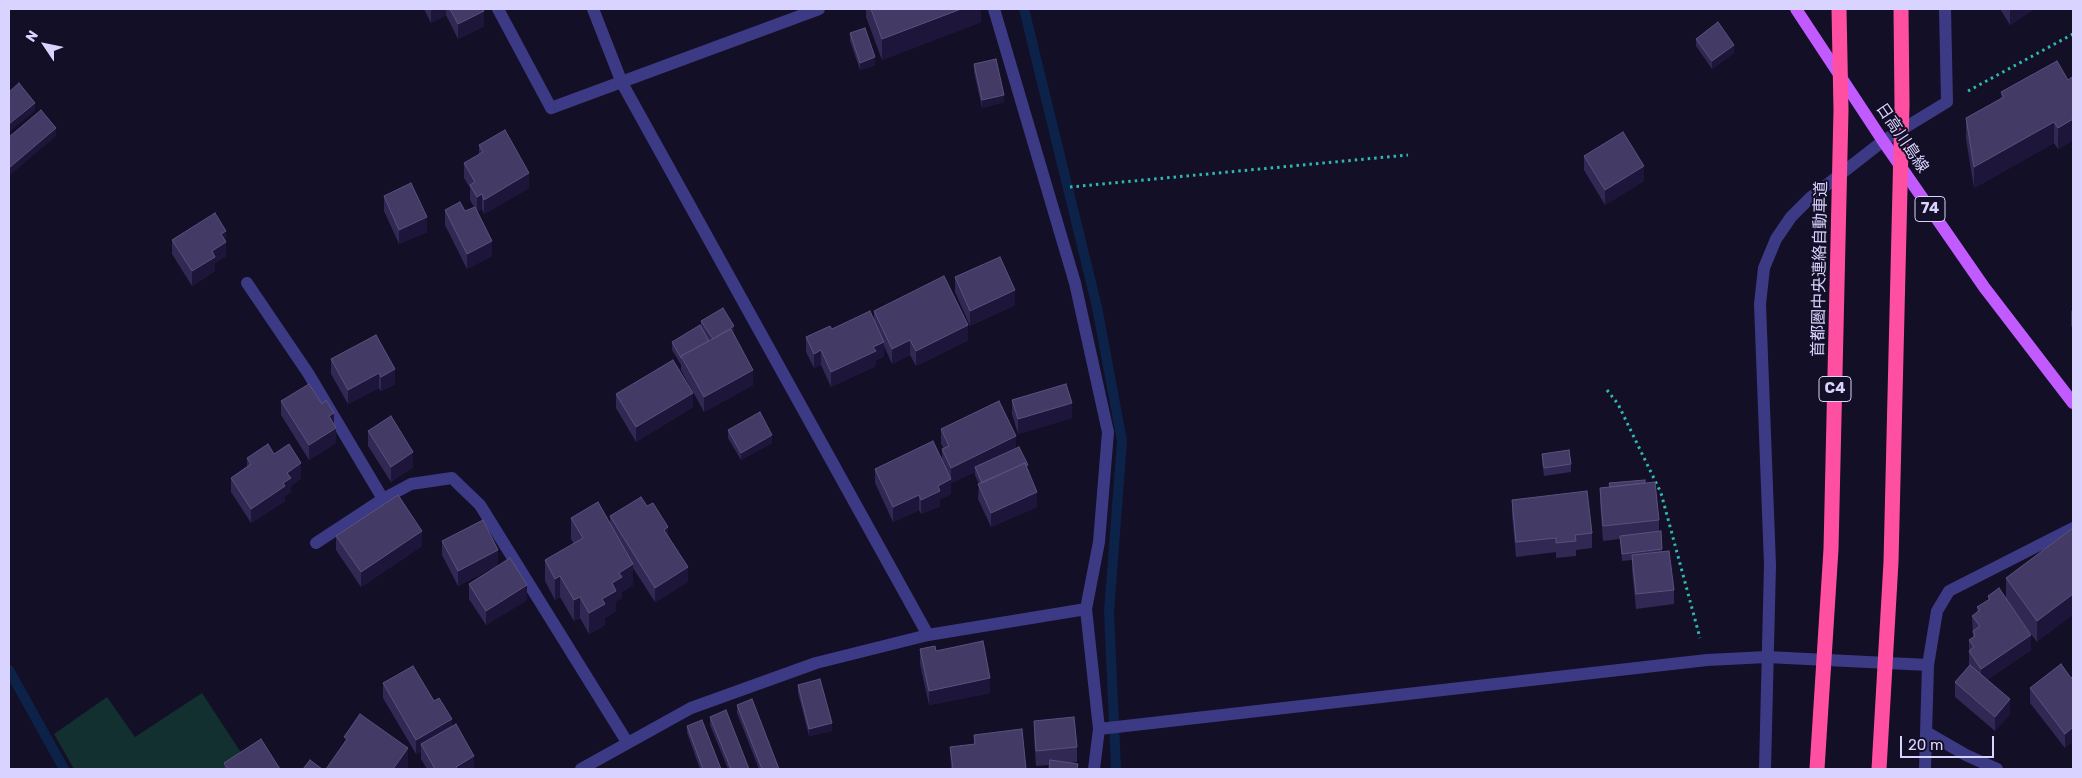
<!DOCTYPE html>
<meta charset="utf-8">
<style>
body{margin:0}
#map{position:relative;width:2082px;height:778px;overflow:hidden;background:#130f26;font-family:Rubik,sans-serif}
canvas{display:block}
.frame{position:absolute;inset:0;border:10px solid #d9d4ff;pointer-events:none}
.north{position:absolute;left:20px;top:20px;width:50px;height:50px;-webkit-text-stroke:4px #130f26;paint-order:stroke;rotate:304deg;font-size:14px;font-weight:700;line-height:20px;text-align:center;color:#d9d4ff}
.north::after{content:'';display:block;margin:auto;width:18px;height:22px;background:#d9d4ff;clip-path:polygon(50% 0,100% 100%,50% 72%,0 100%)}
.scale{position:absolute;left:1900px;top:736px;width:94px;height:22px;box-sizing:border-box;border:2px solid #d9d4ff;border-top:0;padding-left:6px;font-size:15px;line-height:18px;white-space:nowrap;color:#d9d4ff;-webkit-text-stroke:4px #130f26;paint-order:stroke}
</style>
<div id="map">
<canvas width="2082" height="778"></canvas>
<div class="frame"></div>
<div class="north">N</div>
<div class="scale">20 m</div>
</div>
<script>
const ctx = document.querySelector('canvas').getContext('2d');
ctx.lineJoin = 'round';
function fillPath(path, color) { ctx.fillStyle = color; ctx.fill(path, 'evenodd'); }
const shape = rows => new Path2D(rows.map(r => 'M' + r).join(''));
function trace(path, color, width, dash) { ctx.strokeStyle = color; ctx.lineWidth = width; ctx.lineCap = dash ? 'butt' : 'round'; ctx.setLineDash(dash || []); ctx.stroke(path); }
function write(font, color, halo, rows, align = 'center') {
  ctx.font = font + ' Rubik,"Noto Sans JP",sans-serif'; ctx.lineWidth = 4; ctx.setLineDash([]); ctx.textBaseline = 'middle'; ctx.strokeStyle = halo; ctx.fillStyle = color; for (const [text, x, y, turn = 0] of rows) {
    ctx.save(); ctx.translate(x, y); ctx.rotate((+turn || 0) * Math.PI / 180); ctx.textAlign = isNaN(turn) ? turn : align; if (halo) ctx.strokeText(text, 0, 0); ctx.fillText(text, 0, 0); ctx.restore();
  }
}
fillPath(shape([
 [202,693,244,757,227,769,74,769,54,734,107,697,135,737]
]), '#12302f');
trace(shape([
 [1024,9,1097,307,1122,441,1109,612,1116,769],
 [9,670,64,769]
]), '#0c2248', 10);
trace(shape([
 [1968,91,2073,34],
 [1070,187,1408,155],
 [1607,390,1618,404,1661,493,1700,638]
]), '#2fb8b0', 3, [2.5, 4]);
trace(shape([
 [593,9,622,83],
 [247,283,308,373,383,499]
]), '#3d3a85', 12);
trace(shape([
 [498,9,551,108,819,9],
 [994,9,1075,283,1108,432,1099,542,1086,609,1099,729,1094,769],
 [622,83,928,635],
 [316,543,383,499,411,484,452,478,480,505,627,742],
 [1099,729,1707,660,1767,657,1928,665,1937,611,1949,591,2073,528],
 [1926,732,1966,755,1997,769],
 [581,769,691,708,816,663,928,635,1086,609],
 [1925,769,1928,665]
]), '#3d3a85', 12);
trace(shape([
 [1765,769,1770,565,1760,304,1764,268,1776,239,1791,217,1810,198,1883,141,1947,102,1945,9]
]), '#3d3a85', 12);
trace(shape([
 [1796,9,1883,141,1984,287,2073,403]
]), '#c25bff', 12);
trace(shape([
 [1817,769,1831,549,1841,110,1839,9],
 [1879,769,1891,562,1902,105,1901,9]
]), '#ff4fa3', 15);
fillPath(shape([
 [424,9,483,9,484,26,458,39,446,15,431,23],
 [866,9,981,9,981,22,882,60,866,17],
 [2000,9,2034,9,2010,25],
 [850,33,875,65,860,70,850,41],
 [1696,39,1734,53,1712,69,1696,46],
 [974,64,1004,102,982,108,974,72],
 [2073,79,2073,140,2058,149,2054,143,1974,188,1966,139,1966,118,2001,98,2001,92],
 [479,145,529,188,484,214,482,209,477,212,492,256,467,269,445,225,445,210,465,211,474,207,470,200,470,188,464,178,464,163,479,155],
 [1584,156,1644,181,1605,205,1584,170],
 [384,196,427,232,399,244,384,211],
 [226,231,226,256,215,263,215,271,192,286,172,254,172,240],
 [955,277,1015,305,970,326,955,292],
 [2073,310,2073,328,2071,326,2071,311],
 [874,311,968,340,916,366,910,355,892,364,884,346,884,356,876,360,876,366,831,387,821,365,814,368,806,352,806,337,832,329,874,320],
 [701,321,734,334,753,385,704,412,681,370,681,365,672,350,672,342,701,327],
 [376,335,395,384,381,391,379,388,348,404,331,374,331,359],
 [616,394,693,407,636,442,616,408],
 [1012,400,1072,418,1018,434,1012,414],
 [281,401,322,404,334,425,336,443,309,460,281,415],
 [941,429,1016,448,1028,469,1037,507,991,527,978,499,979,484,975,475,975,472,951,483,951,494,940,499,940,506,921,514,919,510,893,522,875,483,875,469,942,460,942,449,944,449,941,444],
 [728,430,772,443,741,460,728,438],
 [368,431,413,467,391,482,368,446],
 [274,454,301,478,291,486,291,492,285,496,285,501,251,523,231,492,231,478,247,467,247,458],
 [1542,454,1571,464,1571,472,1544,476,1542,462],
 [1609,483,1645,483,1659,520,1659,532,1661,531,1662,552,1674,590,1674,604,1636,609,1632,570,1632,560,1622,561,1620,539,1603,541,1600,503,1600,488,1609,487],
 [1512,500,1592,533,1592,548,1576,550,1576,556,1556,558,1556,552,1516,557,1512,515],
 [647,506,668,535,688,582,655,602,633,568,633,585,622,592,622,598,616,601,616,611,605,618,605,625,589,634,580,618,574,621,560,597,555,600,545,581,545,560,574,544,571,539,571,518,610,524,610,516],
 [2073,528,2037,642,2014,611,2031,650,1987,680,2010,714,1995,731,1955,697,1955,682,1969,666,1969,640,1973,638,1972,616,1977,612,1977,607,1988,600,1988,596,2006,598,2006,578],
 [336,536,422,546,361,587,336,550],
 [442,541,498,565,458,586,442,555],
 [469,584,527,600,486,625,469,599],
 [920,649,936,651,990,693,929,705,920,664],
 [2071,678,2065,748,2030,703,2030,688],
 [383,683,434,701,452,726,474,769,427,769,421,759,421,752,416,754,383,698],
 [798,685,832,731,809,736,798,693],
 [737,705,779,769,759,769,737,713],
 [710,717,749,769,728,769,710,725],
 [1034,721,1077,747,1077,762,1071,763,1078,769,1049,765,1036,766,1034,736],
 [687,726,721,769,700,769,687,733],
 [974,735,1026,769,951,769,950,747,974,745],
 [224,763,280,769,224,769]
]), '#312854');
fillPath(shape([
 [431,9,446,9,446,15,431,23],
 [961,9,981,9,981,22,882,60,882,39],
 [2012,9,2034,9,2010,25,2010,10],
 [484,11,484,26,458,39,458,24],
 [1734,45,1734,53,1712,69,1712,61],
 [875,57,875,65,860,70,860,63],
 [1004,95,1004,102,982,108,982,100],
 [35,103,35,111,9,132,9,124],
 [2073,119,2073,140,2058,149,2058,128],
 [2054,122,2054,143,1974,188,1974,167],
 [56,128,56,136,9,176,9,168],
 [1644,166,1644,181,1605,205,1605,190],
 [529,173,529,188,484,214,484,200],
 [482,194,482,209,477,212,477,197],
 [427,217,427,232,399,244,399,230],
 [226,231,226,256,215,263,215,271,192,286,192,271,212,251,221,234],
 [492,241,492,256,467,269,467,254],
 [1015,290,1015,305,970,326,970,311],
 [968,325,968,340,916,366,916,351],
 [734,326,734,334,713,339],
 [910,340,910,355,892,364,892,349],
 [884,342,884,356,876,360,876,366,831,387,831,372,873,347],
 [821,350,821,365,814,368,814,354],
 [395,369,395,384,381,391,381,377],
 [753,370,753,385,704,412,704,397],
 [379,373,379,388,348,404,348,390],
 [693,393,693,407,636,442,636,427],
 [1072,403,1072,418,1018,434,1018,419],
 [334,413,334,428,329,416],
 [336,428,336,443,309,460,309,445],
 [772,435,772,443,741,460,741,453],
 [1016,436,1016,451,975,467,975,472,951,483,951,468],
 [413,452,413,467,391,482,391,467],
 [301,463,301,478,291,486,291,492,285,496,285,501,251,523,251,509,283,483,287,473],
 [951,479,951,494,940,499,940,506,921,514,921,500,938,486],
 [1037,492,1037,507,991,527,991,513],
 [919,495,919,510,893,522,893,507],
 [668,527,668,542,664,530],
 [422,531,422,546,361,587,361,572],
 [498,550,498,565,458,586,458,571],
 [633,564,633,585,622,592,622,598,616,601,616,611,605,618,605,625,589,634,589,613,602,599,619,573],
 [688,567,688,582,655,602,655,588],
 [560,576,560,597,555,600,555,579],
 [527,585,527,600,486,625,486,611],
 [2073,594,2073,615,2037,642,2037,621],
 [580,597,580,618,574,621,574,600],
 [2031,635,2031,650,1981,684,1981,669],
 [990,678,990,693,929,705,929,691],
 [2010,699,2010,714,1995,731,1995,717],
 [452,719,452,734,421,744,421,752,416,754,416,740],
 [832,723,832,731,809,736,809,729],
 [2073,727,2073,742,2065,748,2065,734],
 [408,748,408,768,407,769,393,769],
 [474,756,474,769,456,769,456,767]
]), '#1d163a');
const building = shape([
 [450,9,483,9,484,11,458,24,450,9],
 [871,9,961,9,882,39,871,9],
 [1718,22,1734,45,1712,61,1696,39,1718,22],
 [865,28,875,57,860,63,850,33,865,28],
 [996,59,1004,95,982,100,974,64,996,59],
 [2057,61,2068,80,2072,77,2073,79,2073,119,2058,128,2054,122,1974,167,1966,118,2004,97,2001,92,2057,61],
 [19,83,35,103,9,124,9,92,19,83],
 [41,110,56,128,9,168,9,137,41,110],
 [505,130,529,173,484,200,482,194,477,197,470,185,475,182,464,163,483,152,479,145,505,130],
 [1623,132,1644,166,1605,190,1584,156,1623,132],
 [411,183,427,217,399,230,384,196,411,183],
 [460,202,465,211,475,207,492,241,467,254,445,210,460,202],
 [215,213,226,231,221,234,226,242,212,251,215,257,192,271,172,240,215,213],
 [1000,257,1015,290,970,311,955,277,1000,257],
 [944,276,968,325,916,351,910,340,892,349,874,311,944,276],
 [723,308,734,326,713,339,701,321,723,308],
 [870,311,884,342,873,347,876,351,831,372,821,350,814,354,806,337,830,326,832,329,870,311],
 [700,325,709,341,681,356,681,358,672,342,700,325],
 [731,329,753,370,704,397,681,356,731,329],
 [376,335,395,369,381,377,379,373,348,390,331,359,376,335],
 [673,360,693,393,636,427,616,394,673,360],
 [309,384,322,404,326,400,334,413,329,416,336,428,309,445,281,401,309,384],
 [1066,384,1072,403,1018,419,1012,400,1066,384],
 [999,401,1016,436,951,468,942,449,949,446,941,429,999,401],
 [760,412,772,435,741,453,728,430,760,412],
 [391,416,413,452,391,467,368,431,391,416],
 [933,441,951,479,938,486,940,491,921,500,919,495,893,507,875,469,933,441],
 [268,444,274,454,289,444,301,463,287,473,291,478,283,483,285,486,251,509,231,478,251,464,247,458,268,444],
 [1019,447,1028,465,1026,466,1025,463,982,483,975,467,1019,447],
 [1569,450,1571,464,1544,468,1542,454,1569,450],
 [1025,463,1037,492,991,513,978,484,1025,463],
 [1645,480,1645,483,1610,487,1609,483,1645,480],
 [1655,482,1659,520,1603,526,1600,488,1655,482],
 [1587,491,1592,533,1575,535,1576,541,1556,543,1556,538,1516,542,1512,500,1587,491],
 [398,495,422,531,361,572,336,536,398,495],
 [641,497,647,506,653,503,668,527,664,530,688,567,655,588,610,516,641,497],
 [598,502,633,564,619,573,622,577,612,583,616,591,602,599,605,604,589,613,580,597,574,600,560,576,555,579,545,560,583,538,571,518,598,502],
 [483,520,498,550,458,571,442,541,483,520],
 [2073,528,2073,594,2037,621,2006,578,2073,528],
 [1661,531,1662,549,1622,554,1620,536,1661,531],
 [1669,551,1674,590,1636,594,1632,555,1669,551],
 [510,558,527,585,486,611,469,584,510,558],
 [1999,588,2031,635,1981,669,1969,651,1974,647,1969,640,1975,636,1973,631,1980,626,1972,616,1980,610,1977,607,1990,599,1988,596,1999,588],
 [983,641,990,678,929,691,920,649,935,646,936,651,983,641],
 [2061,664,2071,678,2073,676,2073,727,2065,734,2030,688,2061,664],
 [1970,665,2010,699,1995,717,1955,682,1970,665],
 [413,666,434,701,439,698,452,719,416,740,383,683,413,666],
 [820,679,832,723,809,729,798,685,820,679],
 [752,699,779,769,762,769,737,705,752,699],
 [726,710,749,769,731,769,710,717,726,710],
 [360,714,408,748,393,769,326,769,347,739,344,737,360,714],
 [1074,717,1077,747,1036,751,1034,721,1074,717],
 [702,720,721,769,703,769,687,726,702,720],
 [456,724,474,756,456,767,457,769,435,769,421,744,456,724],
 [1022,729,1026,769,953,769,950,747,975,744,974,735,1022,729],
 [261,739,280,769,228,769,224,763,261,739],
 [310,760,322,769,303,769,310,760],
 [1050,760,1078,764,1077,769,1049,769,1050,760]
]);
fillPath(building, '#433a66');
trace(building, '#5a527e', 1);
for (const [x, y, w] of [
 [1930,209,30],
 [1835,389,32]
]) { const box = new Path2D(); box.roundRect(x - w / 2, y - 12.5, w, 25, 4); ctx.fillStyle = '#130f26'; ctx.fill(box); trace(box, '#d9d4ff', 1); }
write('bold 15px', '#d9d4ff', null, [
 ["74",1930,209],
 ["C4",1835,389]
]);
write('16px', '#d9d4ff', '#130f26', [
 ["日高川島線",1902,138,56],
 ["首都圏中央連絡自動車道",1820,269,-89]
]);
</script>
